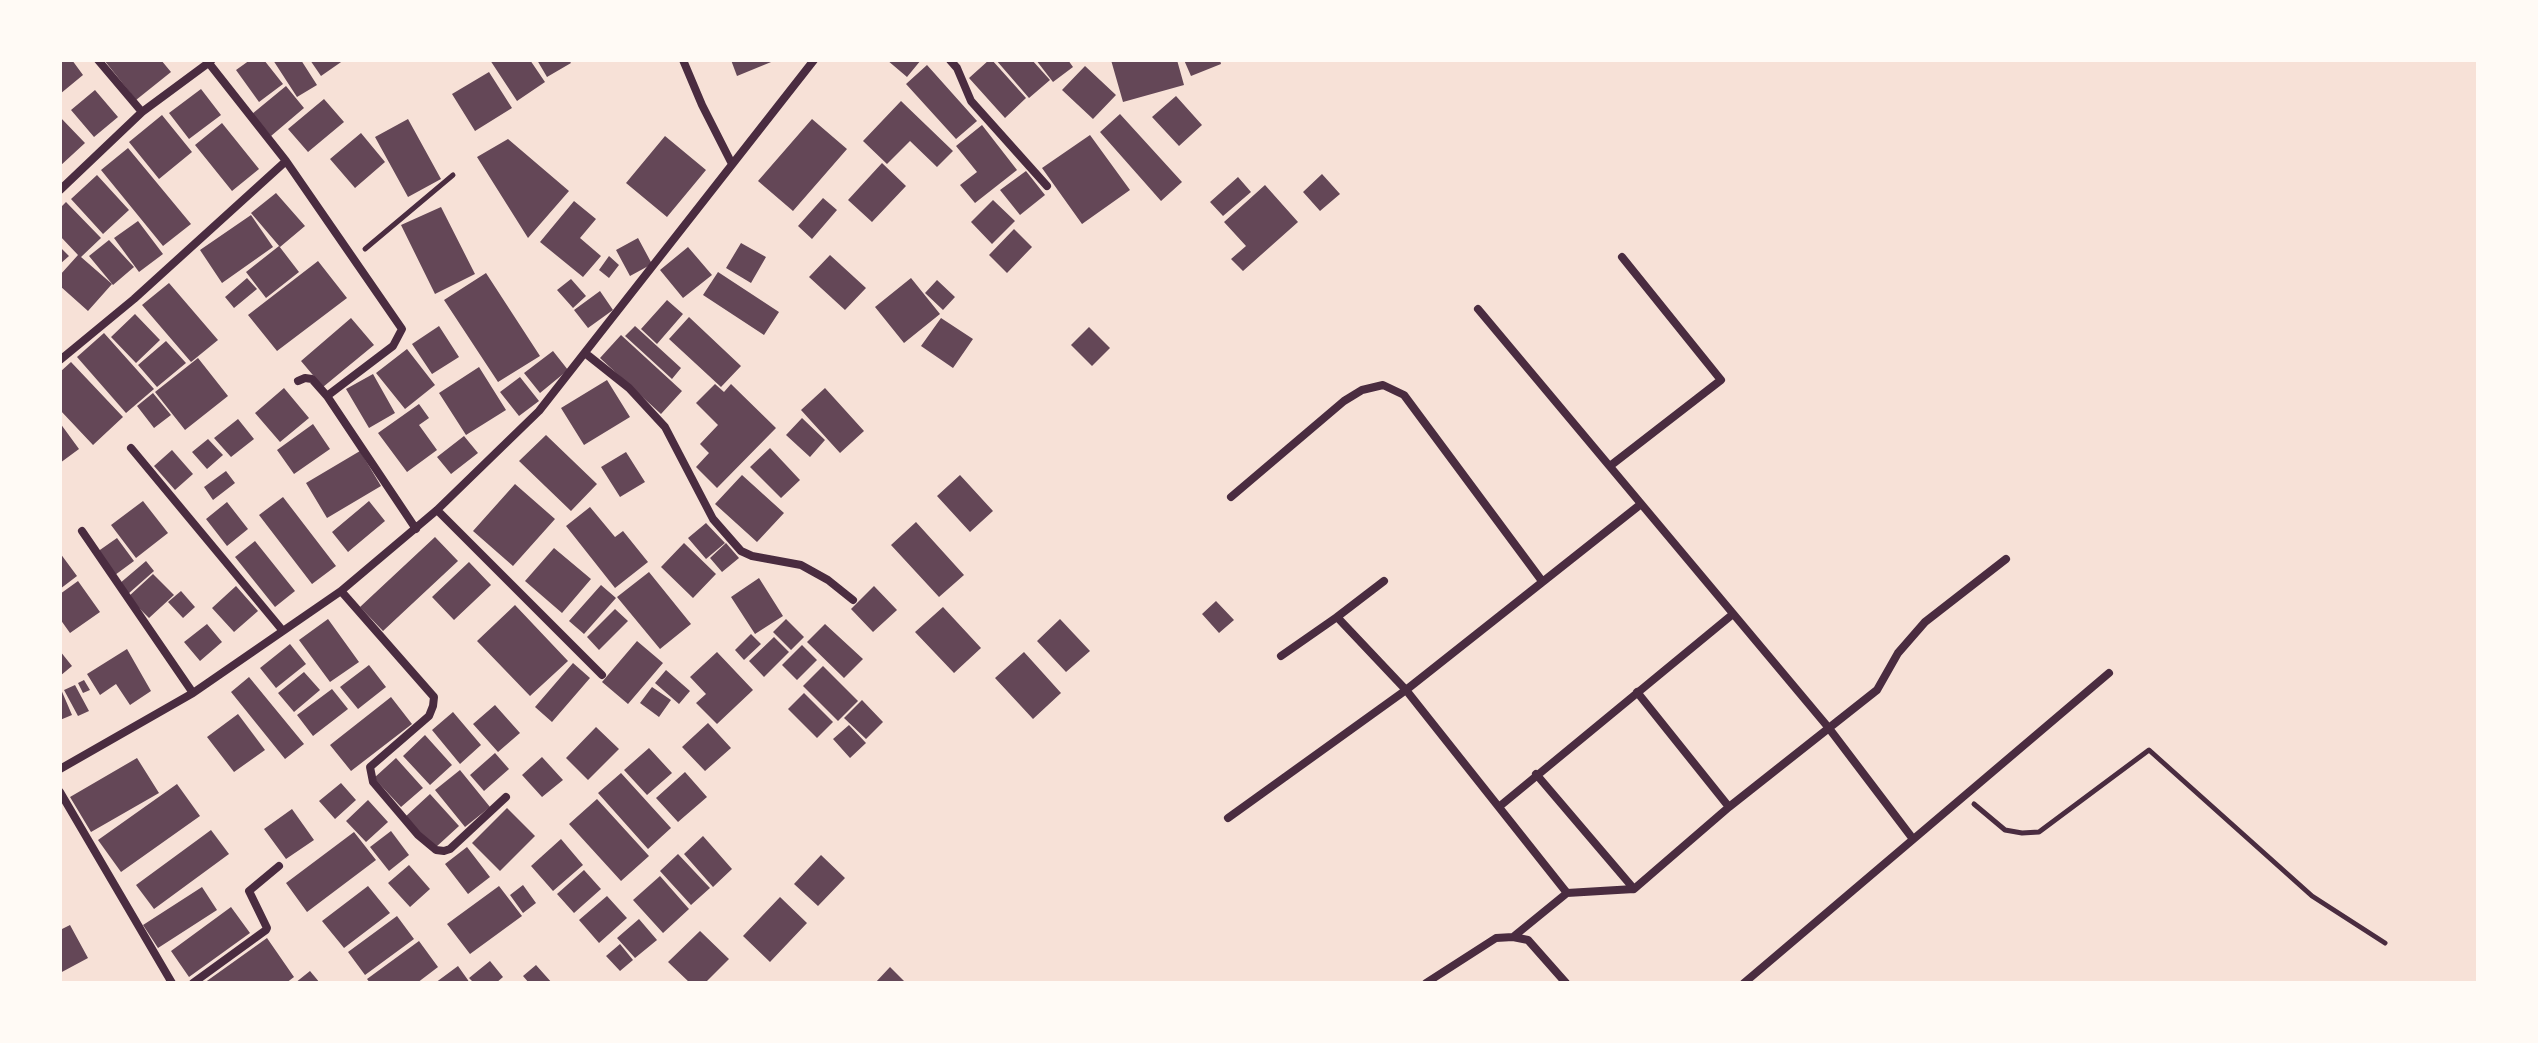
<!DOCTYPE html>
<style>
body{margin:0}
#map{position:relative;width:2538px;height:1043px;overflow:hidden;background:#f7e1d7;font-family:Lora,serif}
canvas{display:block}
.frame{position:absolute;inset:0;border:62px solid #fffaf5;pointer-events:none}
</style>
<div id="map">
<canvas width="2538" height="1043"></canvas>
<div class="frame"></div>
</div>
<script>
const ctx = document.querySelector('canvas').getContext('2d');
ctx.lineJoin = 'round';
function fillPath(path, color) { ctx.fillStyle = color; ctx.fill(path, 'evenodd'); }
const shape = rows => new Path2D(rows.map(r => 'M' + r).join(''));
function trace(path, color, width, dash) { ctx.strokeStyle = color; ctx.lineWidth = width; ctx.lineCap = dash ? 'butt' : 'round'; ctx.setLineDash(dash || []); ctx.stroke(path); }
fillPath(shape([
 [60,60,72,60,83,75,60,94],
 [104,60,161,60,171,72,136,100],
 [250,60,264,60,283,84,259,102,236,70],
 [273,60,301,60,317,85,297,97],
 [310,60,344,60,321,76],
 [490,60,530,60,545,82,517,101],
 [537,60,569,60,571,63,547,77],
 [731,60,776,60,737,76],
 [887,60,921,60,907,77],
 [989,60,992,60,1026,98,1005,118,969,78],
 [996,60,1032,60,1050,80,1029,98],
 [1036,60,1068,60,1073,67,1053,82],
 [1111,60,1177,60,1184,85,1123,102],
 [1184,60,1220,60,1221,64,1191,76],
 [927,65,977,121,956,139,906,84],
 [1085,66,1116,95,1093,119,1062,90],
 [489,72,512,108,475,131,452,94],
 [286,86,304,108,271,136,252,114],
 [201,89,221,115,189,139,169,113],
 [95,90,118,117,94,137,71,110],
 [1176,96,1202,125,1179,146,1152,117],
 [324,99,344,122,308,152,288,129],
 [901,101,953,151,937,167,910,141,887,164,863,141],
 [1120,114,1182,182,1161,201,1100,132],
 [162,115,192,152,159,179,129,142],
 [60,117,85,143,60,166],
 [408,119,441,179,408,197,375,137],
 [812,119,847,149,793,211,758,181],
 [222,123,259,169,232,191,195,145],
 [982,125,1017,170,975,203,960,185,977,172,956,146],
 [361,133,385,162,355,188,330,159],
 [1090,135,1130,190,1082,224,1042,168],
 [665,136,706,170,667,217,626,183],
 [508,139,569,191,528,238,477,157],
 [128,148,191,224,163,246,101,170],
 [882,163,906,186,872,222,848,200],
 [1026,171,1045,195,1020,215,1000,190],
 [1322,174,1340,194,1320,211,1303,192],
 [97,175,129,210,103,234,71,199],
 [1238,177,1251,192,1223,216,1210,202],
 [1265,185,1298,222,1243,271,1231,259,1246,246,1224,222],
 [276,193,305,226,280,247,251,213],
 [823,198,837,210,812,239,798,226],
 [993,200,1015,221,992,244,971,222],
 [574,201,596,219,580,238,601,256,583,277,540,242],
 [66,202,101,238,81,257,112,284,88,311,60,286,60,275,78,255,60,236,60,208],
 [441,207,475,274,435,294,401,225],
 [251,215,273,247,222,283,200,250],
 [138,221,163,254,139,272,114,238],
 [1014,229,1032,247,1007,273,989,255],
 [638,238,652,264,630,276,616,250],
 [109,240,134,267,113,285,89,256],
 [741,243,766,257,751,283,726,268],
 [279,246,299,272,266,298,246,272],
 [60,247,69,256,60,264],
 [688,247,712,275,683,298,660,270],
 [830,255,866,288,845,310,809,277],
 [609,256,619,265,609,278,599,270],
 [318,261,347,298,277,351,248,315],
 [718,272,779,312,764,335,703,295],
 [486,273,540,356,498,382,444,300],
 [247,278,257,289,234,308,225,297],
 [911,278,940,314,904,343,875,307],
 [571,279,586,296,573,308,557,290],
 [937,280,955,297,943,310,925,293],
 [169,283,218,340,191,362,142,305],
 [600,291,613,310,588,328,574,310],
 [667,300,683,314,657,344,641,329],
 [135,314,160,340,136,363,111,337],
 [689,317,741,366,721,387,669,339],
 [351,318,374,345,323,387,301,361],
 [941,318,973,339,953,368,921,346],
 [439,326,459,357,432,374,412,344],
 [635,326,681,368,672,379,625,336],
 [1089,327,1110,348,1092,366,1071,345],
 [104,333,154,389,126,413,77,357],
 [621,335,682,391,661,414,600,358],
 [166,341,186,363,157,387,138,365],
 [407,349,435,385,405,409,376,373],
 [553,351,568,370,540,393,524,373],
 [198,358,228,396,185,430,155,392],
 [71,362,123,417,93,445,60,410,60,372],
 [479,367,506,410,466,435,439,393],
 [373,374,395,413,369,428,346,389],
 [520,377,539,401,519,416,500,392],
 [607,380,630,417,584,445,561,408],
 [715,384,724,392,731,384,776,428,717,488,696,467,709,453,700,444,718,425,696,403],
 [284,388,309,418,280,442,255,413],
 [825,388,864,431,840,453,801,410],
 [153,393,171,415,154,428,137,406],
 [419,404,429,418,419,425,437,450,407,472,378,433],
 [802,418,825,440,810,457,786,435],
 [238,419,254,439,231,457,214,438],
 [60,423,79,449,60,463],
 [313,424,330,449,294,474,277,450],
 [546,435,597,484,571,511,519,461],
 [464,436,478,453,451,474,437,457],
 [208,439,223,455,207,469,192,452],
 [770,448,800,480,781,498,750,467],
 [172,450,193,474,175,490,154,466],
 [360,451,381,486,327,518,306,483],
 [626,452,645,482,620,497,601,467],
 [226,471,235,483,213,500,204,487],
 [742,475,784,513,757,542,715,504],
 [960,475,993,511,970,532,937,496],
 [515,484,555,519,513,566,473,531],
 [283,497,336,566,312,584,259,515],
 [143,501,168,533,136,558,111,525],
 [369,501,385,521,348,552,332,532],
 [227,502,248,529,227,546,206,519],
 [590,507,615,537,623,531,648,562,615,588,566,526],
 [916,522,964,575,939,597,891,545],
 [706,523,725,543,706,559,688,538],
 [435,537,458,561,383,631,360,607],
 [117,538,134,561,115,575,97,552],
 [255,541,295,591,275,607,235,557],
 [684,543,716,574,693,598,661,567],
 [726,543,739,558,722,572,710,558],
 [554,548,591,579,562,613,525,581],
 [60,553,77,576,60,589],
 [146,561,154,571,128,594,119,584],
 [469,562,491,585,454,620,432,597],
 [649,572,691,624,660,649,617,597],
 [153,574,174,595,149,618,128,597],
 [759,578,783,616,755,634,731,597],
 [78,581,100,612,70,633,60,619,60,594],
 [601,585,616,598,584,634,569,621],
 [236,586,258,611,234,632,212,608],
 [874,586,897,610,873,632,851,609],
 [181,591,195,607,183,618,168,602],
 [1216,601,1234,620,1219,633,1202,614],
 [515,605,568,661,530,696,477,641],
 [943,607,981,648,954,673,915,632],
 [615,609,628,621,599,650,587,637],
 [328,619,359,662,330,682,299,640],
 [786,619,804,637,791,650,773,632],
 [1060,619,1090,651,1066,672,1037,641],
 [207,624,222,642,200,661,184,642],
 [825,624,863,659,844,678,807,642],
 [751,634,761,644,744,660,735,650],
 [774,637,789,652,764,677,749,661],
 [637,641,663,663,628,704,602,682],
 [290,644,306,664,276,688,260,668],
 [802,645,817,660,797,680,782,665],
 [127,649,151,691,130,705,116,684,100,695,87,674],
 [60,651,72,666,60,676],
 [717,652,753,690,717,724,696,703,706,694,690,677],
 [1024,652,1061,693,1033,719,995,678],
 [573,663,590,678,552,722,535,707],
 [369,665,386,687,358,709,340,687],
 [823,666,858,701,838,721,803,686],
 [666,670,690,691,679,704,655,683],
 [304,672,320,690,294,712,278,693],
 [249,677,304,744,285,759,231,692],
 [84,680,90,690,83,693,78,683],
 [75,685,89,711,78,716,64,690],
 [60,687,72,715,60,720],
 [652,687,671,700,659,717,640,703],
 [332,689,348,709,313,736,297,715],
 [804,693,833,722,817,738,788,709],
 [391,697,412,724,351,771,330,745],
 [862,700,883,722,866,739,844,718],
 [495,705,520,733,498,752,473,724],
 [453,712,481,745,460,764,432,730],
 [238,714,265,750,234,772,207,737],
 [708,723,731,748,705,771,682,747],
 [849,725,866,743,850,758,833,739],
 [596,727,619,749,588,780,566,758],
 [425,735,452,765,430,785,403,756],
 [649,748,672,773,647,795,624,770],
 [495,753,509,769,484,791,470,775],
 [542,757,563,780,542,797,522,775],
 [137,758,159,793,91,832,70,797],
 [396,758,423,788,401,807,374,778],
 [460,770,490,807,465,827,435,790],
 [685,772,707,797,678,822,656,798],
 [621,773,671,828,648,849,598,793],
 [341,783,356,800,335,819,319,801],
 [177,784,200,816,121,872,98,840],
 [430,794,459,826,435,848,405,817],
 [597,799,649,856,621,881,569,824],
 [368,800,388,822,366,842,346,821],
 [507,808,535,836,500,871,472,843],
 [292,809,314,840,286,859,264,829],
 [211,830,229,854,154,909,136,885],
 [391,831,409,855,389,871,370,847],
 [354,832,376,860,307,912,286,883],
 [703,836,732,869,713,887,684,854],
 [561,839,583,865,553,891,531,866],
 [467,847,490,877,468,894,445,864],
 [678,854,710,888,691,905,660,871],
 [821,855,845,878,818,906,794,884],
 [409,865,430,889,410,907,388,883],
 [584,870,601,889,574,913,557,894],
 [660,876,689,909,663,933,633,900],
 [523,885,536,903,523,913,510,895],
 [368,886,390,913,344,948,322,921],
 [499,886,522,916,470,954,447,924],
 [202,887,217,910,158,948,143,925],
 [607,896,627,918,599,943,579,920],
 [780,897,807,923,770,962,743,936],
 [231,907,250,933,189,977,171,951],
 [397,916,414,939,365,975,348,952],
 [639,919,657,940,635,958,617,938],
 [70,925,88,958,60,973,60,930],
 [700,931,729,959,705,983,690,983,668,962],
 [267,938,294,977,286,983,204,983],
 [419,941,438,967,417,983,370,983,367,979],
 [620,944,633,960,620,971,606,956],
 [490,961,503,977,496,983,474,983,469,978],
 [536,965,552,983,529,983,523,976],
 [458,966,470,983,435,983],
 [890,967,906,983,875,983],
 [310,971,320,983,295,983]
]), '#644757');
trace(shape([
 [365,249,453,175],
 [1974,804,2005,830,2022,833,2039,832,2149,750,2312,896,2385,943]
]), '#4a2c40', 5);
trace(shape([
 [98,60,142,112],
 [683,60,702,105,732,164],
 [950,60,957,68,971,101,1047,186],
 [208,62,286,161,402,329,393,346,327,396,416,529],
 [60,190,142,112,211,61],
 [1478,309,1828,727,1913,839],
 [585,353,629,388,665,427,713,519,741,551,752,556,801,565,828,580,853,600],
 [60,360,134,299,286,161],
 [298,381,305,378,312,379,327,396],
 [131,448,283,631],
 [1610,466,1721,380,1622,257],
 [1231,497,1344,401,1362,390,1383,385,1404,395,1542,581],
 [437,510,602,675],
 [82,531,193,693],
 [341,591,434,697,433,706,429,716,370,767,373,782,418,835,436,850,444,851,450,849,506,797],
 [1337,617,1384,581],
 [1281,656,1337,617,1406,690,1567,893],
 [1637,692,1729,807],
 [60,769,193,693,341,591,437,510,539,411,814,60],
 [1536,774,1634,889],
 [60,792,172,983],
 [1500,806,1733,614],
 [1228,818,1406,690,1641,504],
 [1513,937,1567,893,1634,889,1729,807,1877,690,1898,653,1925,622,2006,559],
 [193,983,266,930,267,928,249,891,279,866],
 [1426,983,1496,938,1513,937,1528,940,1566,983],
 [1744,983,2109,673]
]), '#4a2c40', 8);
</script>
